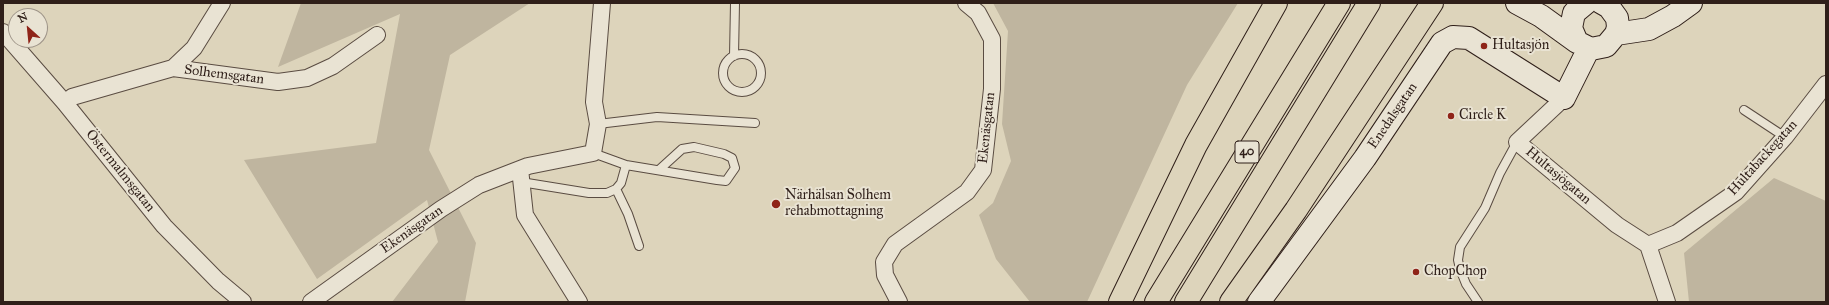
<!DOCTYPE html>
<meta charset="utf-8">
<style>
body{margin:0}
#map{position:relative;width:1829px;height:305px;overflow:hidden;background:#ddd4bb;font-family:"IM FELL Great Primer",serif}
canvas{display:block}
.frame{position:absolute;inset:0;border:4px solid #2f1f19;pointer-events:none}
.north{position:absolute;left:8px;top:8px;width:40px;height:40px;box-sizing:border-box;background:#e9e3d3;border:1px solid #9f9589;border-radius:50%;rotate:333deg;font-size:11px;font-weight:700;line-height:16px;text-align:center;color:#2f1f19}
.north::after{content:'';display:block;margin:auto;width:14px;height:18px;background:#8f2418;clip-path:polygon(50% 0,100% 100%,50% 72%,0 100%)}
</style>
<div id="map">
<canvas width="1829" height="305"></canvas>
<div class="frame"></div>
<div class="north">N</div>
</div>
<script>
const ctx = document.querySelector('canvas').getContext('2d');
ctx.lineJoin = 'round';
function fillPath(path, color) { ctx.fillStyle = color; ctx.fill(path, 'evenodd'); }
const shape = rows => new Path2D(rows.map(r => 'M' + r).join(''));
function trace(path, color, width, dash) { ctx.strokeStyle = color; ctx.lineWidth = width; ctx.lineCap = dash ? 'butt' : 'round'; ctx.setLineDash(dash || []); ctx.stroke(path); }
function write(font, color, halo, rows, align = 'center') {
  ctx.font = font + ' "IM FELL Great Primer",serif'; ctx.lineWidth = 4; ctx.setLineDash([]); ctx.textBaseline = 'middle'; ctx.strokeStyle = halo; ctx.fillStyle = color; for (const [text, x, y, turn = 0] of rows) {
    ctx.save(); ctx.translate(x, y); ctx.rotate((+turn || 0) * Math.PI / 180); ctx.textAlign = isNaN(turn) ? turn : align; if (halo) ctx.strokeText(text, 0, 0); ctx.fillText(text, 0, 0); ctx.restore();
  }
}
fillPath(shape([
 [301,3,530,3,450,55,429,150,476,243,465,302,392,302,438,242,427,200,317,279,244,160,376,143,400,14,278,67],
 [993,3,1238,3,1187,85,1087,302,1030,302,996,259,979,215,993,203,1011,161,1002,124,1008,31],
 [1774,178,1826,201,1826,302,1689,302,1684,253]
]), '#bfb59f');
const lane = shape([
 '723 73a19 19 0 1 1 38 0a19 19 0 1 1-38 0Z',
 [734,56,735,3],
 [1744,110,1785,137],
 [598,124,657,117,755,123],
 [593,153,626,165,717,180,726,181,735,168,732,158,724,154,694,147,682,149,660,169],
 [521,182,589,193,607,193,616,189,621,183,626,165],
 [616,189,628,214,639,246],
 [1478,302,1466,284,1460,269,1458,260,1460,247,1485,208,1500,173,1517,142]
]);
const street = shape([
 [3,32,65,103,164,226,218,281,243,302],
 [173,68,194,48,222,3],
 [1564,98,1517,142,1617,225,1648,245,1667,302],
 [65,103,72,97,173,68,278,82,307,78,333,66,377,35],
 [520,169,525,215,579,302],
 [1648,245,1677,233,1736,192,1785,137,1826,84],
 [311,302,441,209,479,185,528,166,593,153,598,124,594,102,602,3],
 [899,302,885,275,884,262,895,244,967,192,983,170,992,89,992,39,978,13,966,3]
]);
const secondary = shape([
 [1517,3,1541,16,1577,42],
 [1586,3,1574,13,1571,28,1577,42,1591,49,1606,46,1616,34,1618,27,1617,18,1609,7,1602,3],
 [1616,34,1649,29,1673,16,1691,3],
 [1259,302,1365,158,1442,43,1453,37,1469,38,1564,98,1589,48]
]);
const highway = shape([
 [1120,302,1196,145,1276,3],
 [1156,302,1339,3],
 [1186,302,1369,3],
 [1231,302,1296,210,1432,3]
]);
trace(lane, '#5a4c42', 10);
trace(street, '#5a4c42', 18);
trace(secondary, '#2f1f19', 24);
trace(highway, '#2f1f19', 24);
trace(lane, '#e9e3d3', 8);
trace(street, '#e9e3d3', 16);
trace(secondary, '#e9e3d3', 22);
trace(highway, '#ddd4bb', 22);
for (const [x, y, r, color] of [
 [1484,46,4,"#8f2418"],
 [1451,116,4,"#8f2418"],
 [776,204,5,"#8f2418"],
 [1416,272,4,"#8f2418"]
]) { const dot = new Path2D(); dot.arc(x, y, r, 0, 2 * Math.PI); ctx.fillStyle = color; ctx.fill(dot); trace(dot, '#e9e3d3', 1.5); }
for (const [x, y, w] of [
 [1247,152,24]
]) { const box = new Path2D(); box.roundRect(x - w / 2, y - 11, w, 22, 3); ctx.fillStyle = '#e9e3d3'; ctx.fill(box); trace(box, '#2f1f19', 1); }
write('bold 13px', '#2f1f19', null, [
 ["40",1247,152]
]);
write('14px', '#2f1f19', '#e9e3d3', [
 ["Hultasjön",1492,46],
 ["Circle K",1459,116],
 ["Närhälsan Solhem",785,196],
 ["rehabmottagning",785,212],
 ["ChopChop",1424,272]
], 'left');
write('14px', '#2f1f19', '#e9e3d3', [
 ["Solhemsgatan",224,75,7],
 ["Enedalsgatan",1393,116,-56],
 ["Ekenäsgatan",987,128,-84],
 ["Hultabackegatan",1763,158,-48],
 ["Östermalmsgatan",120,171,51],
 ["Hultasjögatan",1558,176,40],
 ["Ekenäsgatan",412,230,-35]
]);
</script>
